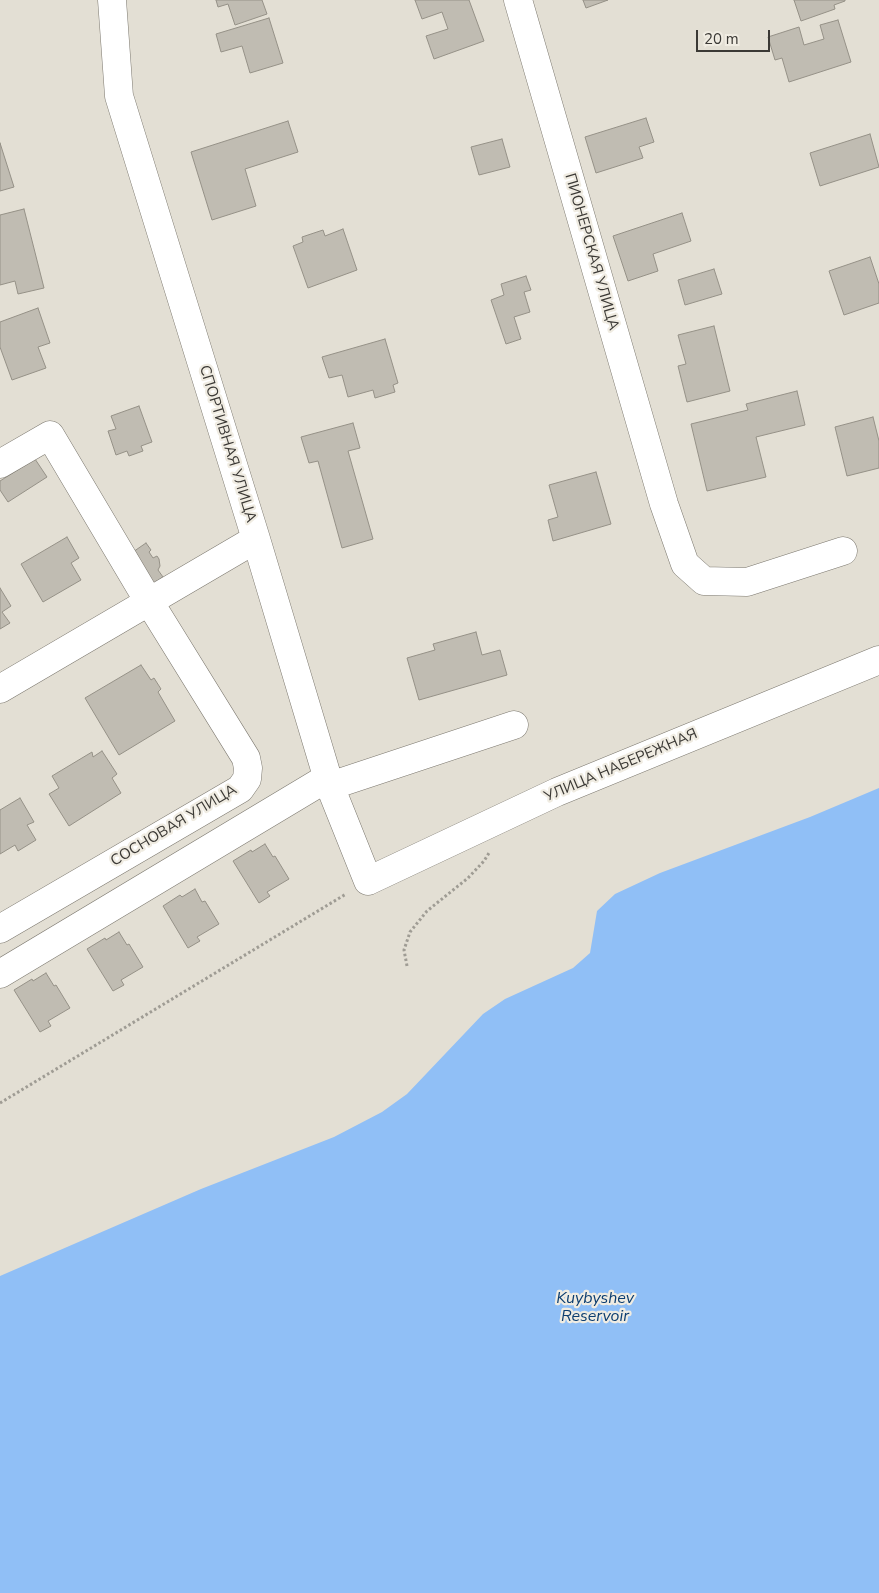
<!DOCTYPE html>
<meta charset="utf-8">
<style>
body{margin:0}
#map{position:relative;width:879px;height:1593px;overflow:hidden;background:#e3dfd4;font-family:"Nunito Sans",sans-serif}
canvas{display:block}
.scale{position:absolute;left:696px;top:30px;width:74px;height:22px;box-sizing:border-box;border:2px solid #3b3935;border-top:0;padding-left:6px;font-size:15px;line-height:18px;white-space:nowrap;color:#3b3935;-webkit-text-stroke:4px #f0ece2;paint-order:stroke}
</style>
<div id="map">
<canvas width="879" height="1593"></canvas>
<div class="scale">20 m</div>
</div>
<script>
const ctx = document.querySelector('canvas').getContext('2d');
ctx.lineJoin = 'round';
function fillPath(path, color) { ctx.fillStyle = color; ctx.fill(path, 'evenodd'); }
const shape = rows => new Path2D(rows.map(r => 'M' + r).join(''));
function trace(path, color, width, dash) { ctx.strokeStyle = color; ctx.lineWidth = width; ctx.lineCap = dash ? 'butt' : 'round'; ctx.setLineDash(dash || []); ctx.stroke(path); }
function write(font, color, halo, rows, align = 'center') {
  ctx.font = font + ' "Nunito Sans",sans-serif'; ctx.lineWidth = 4.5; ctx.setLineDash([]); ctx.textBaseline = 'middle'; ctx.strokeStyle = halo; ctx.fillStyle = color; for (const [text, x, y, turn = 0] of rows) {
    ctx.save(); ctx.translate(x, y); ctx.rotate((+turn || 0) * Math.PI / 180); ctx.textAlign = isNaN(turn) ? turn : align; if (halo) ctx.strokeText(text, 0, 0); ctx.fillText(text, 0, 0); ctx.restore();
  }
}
fillPath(shape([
 [879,788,879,1593,0,1593,0,1276,201,1189,334,1137,382,1112,407,1094,483,1014,505,999,573,968,590,953,597,911,615,894,660,873,810,817]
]), '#90bff6');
const building = shape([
 [216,0,262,0,267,14,235,25,228,4,218,7,216,0],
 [415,0,469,0,484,41,434,59,426,36,448,29,442,12,422,19,415,0],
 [583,0,608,0,586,8,583,0],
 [794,0,845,0,845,1,834,5,835,9,801,21,794,0],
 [269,18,283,63,250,73,242,46,221,52,216,34,269,18],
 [838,20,851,62,789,82,782,58,775,60,768,37,799,27,804,45,824,39,820,25,838,20],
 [646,118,654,142,639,147,643,158,596,173,585,137,646,118],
 [288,121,298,152,245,169,256,206,212,220,191,152,288,121],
 [870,134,879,167,820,186,810,153,870,134],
 [502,139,510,167,479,175,471,147,502,139],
 [0,143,14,187,0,191,0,143],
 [24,209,44,288,18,294,15,281,0,285,0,215,24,209],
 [682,213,691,241,653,254,658,271,628,281,613,236,682,213],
 [343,229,357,270,308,288,293,246,303,242,302,237,323,230,325,236,343,229],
 [870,257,879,284,879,303,844,315,829,271,870,257],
 [714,269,722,294,685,305,678,280,714,269],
 [526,276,531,290,524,292,530,312,514,317,521,339,506,344,491,300,504,295,501,284,526,276],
 [38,308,50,343,38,347,46,368,12,380,0,347,0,322,38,308],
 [714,326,730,391,687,402,678,366,686,364,678,335,714,326],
 [385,339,398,383,393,385,395,392,375,398,373,390,348,397,342,375,329,378,322,357,385,339],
 [797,391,805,425,756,437,766,477,707,491,691,424,748,410,746,404,797,391],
 [139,406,152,442,141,446,143,451,129,456,127,451,116,455,108,431,116,429,111,416,139,406],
 [873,417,879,441,879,468,847,476,835,427,873,417],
 [353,423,360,448,348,451,373,539,342,548,318,461,309,463,301,437,353,423],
 [35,459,47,477,8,502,0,490,0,481,35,459],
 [596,472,611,524,553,541,548,520,558,517,549,485,596,472],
 [67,537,79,558,71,563,81,580,43,602,21,564,67,537],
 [146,543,151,550,149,552,153,558,157,556,159,559,160,566,158,570,163,577,151,585,130,554,146,543],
 [0,588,11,606,2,612,10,623,0,629,0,588],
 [476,632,482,655,500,650,507,675,419,700,407,658,435,650,433,644,476,632],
 [141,665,151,680,154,678,161,689,158,692,175,721,119,755,85,698,141,665],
 [102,751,117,774,112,778,121,793,69,826,49,794,59,788,52,776,92,752,93,757,102,751],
 [20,798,34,822,27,825,36,840,18,851,15,845,0,854,0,810,20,798],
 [265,844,273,857,275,856,289,879,267,892,270,896,259,903,233,861,251,850,252,852,265,844],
 [195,889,202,902,205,901,219,924,197,937,200,941,188,948,163,906,180,895,182,897,195,889],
 [119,932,127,945,129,944,143,967,121,980,124,985,113,991,87,949,105,938,106,940,119,932],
 [46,973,54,986,56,985,70,1008,48,1021,51,1026,40,1032,14,990,32,979,33,981,46,973]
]);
fillPath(building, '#c0bcb2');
trace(building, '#959187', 1);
const minor = shape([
 [112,0,119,96,256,539,330,786,368,881,557,792,879,660],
 [518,0,664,504,685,564,704,581,747,582,843,551],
 [0,464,50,435,142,590,246,758,248,768,247,779,240,789,0,929],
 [0,689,256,539],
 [330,786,514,725],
 [0,974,327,778]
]);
trace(minor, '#7c786f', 29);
trace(shape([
 [407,966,404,950,410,932,427,911,468,878,484,861,489,853],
 [0,1103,346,894]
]), '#9f9c94', 3, [2.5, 2.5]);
trace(minor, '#fff', 28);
write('15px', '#3b3935', '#f0ece2', [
 ["ПИОНЕРСКАЯ УЛИЦА",591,252,74],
 ["СПОРТИВНАЯ УЛИЦА",227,444,73],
 ["УЛИЦА НАБЕРЕЖНАЯ",621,766,-23],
 ["СОСНОВАЯ УЛИЦА",174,826,-31]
]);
write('italic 16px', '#0d3e70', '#f0ece2', [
 ["Kuybyshev",595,1299],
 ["Reservoir",595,1317]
]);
</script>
